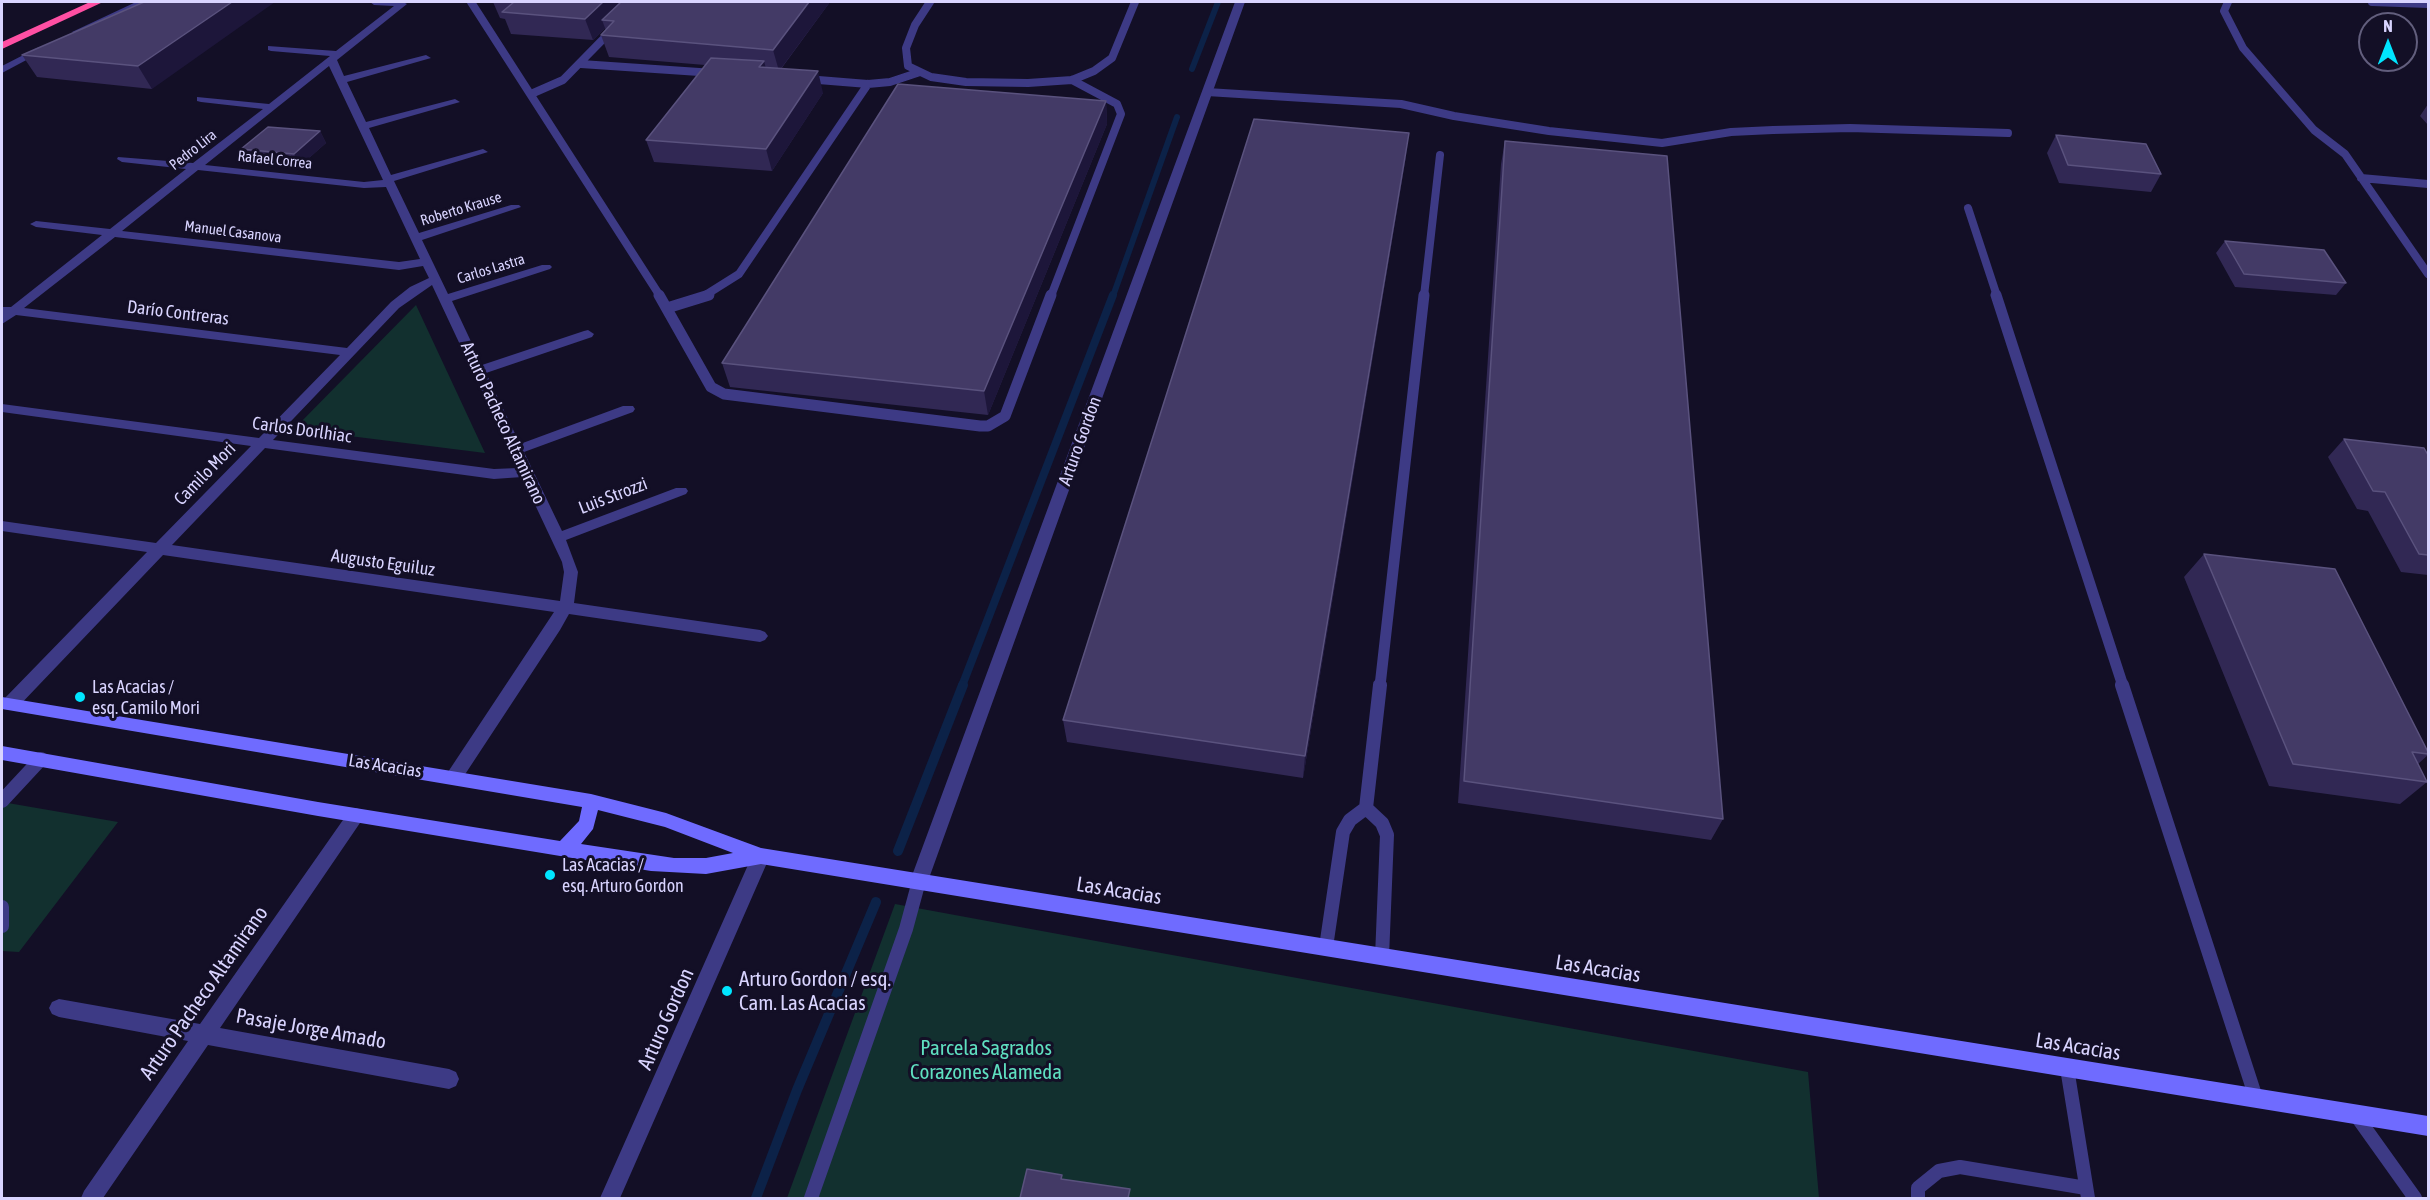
<!DOCTYPE html>
<meta charset="utf-8">
<style>
body{margin:0}
#map{position:relative;width:2430px;height:1200px;overflow:hidden;background:#130f26;font-family:"Asap Condensed",sans-serif}
canvas{display:block}
.frame{position:absolute;inset:0;border:3px solid #d9d4ff;pointer-events:none}
.north{position:absolute;left:2358px;top:12px;width:60px;height:60px;box-sizing:border-box;background:#130f26;border:2px solid #625e7d;border-radius:50%;rotate:0deg;font-size:16px;font-weight:700;line-height:24px;text-align:center;color:#d9d4ff}
.north::after{content:'';display:block;margin:auto;width:21px;height:27px;background:#00e5ff;clip-path:polygon(50% 0,100% 100%,50% 72%,0 100%)}
</style>
<div id="map">
<canvas width="2430" height="1200"></canvas>
<div class="frame"></div>
<div class="north">N</div>
</div>
<script>
const ctx = document.querySelector('canvas').getContext('2d');
ctx.lineJoin = 'round';
function fillPath(path, color) { ctx.fillStyle = color; ctx.fill(path, 'evenodd'); }
const shape = rows => new Path2D(rows.map(r => 'M' + r).join(''));
function trace(path, color, width, dash) { ctx.strokeStyle = color; ctx.lineWidth = width; ctx.lineCap = dash ? 'butt' : 'round'; ctx.setLineDash(dash || []); ctx.stroke(path); }
function write(font, color, halo, rows, align = 'center') {
  ctx.font = font + ' "Asap Condensed",sans-serif'; ctx.lineWidth = 6; ctx.setLineDash([]); ctx.textBaseline = 'middle'; ctx.strokeStyle = halo; ctx.fillStyle = color; for (const [text, x, y, turn = 0] of rows) {
    ctx.save(); ctx.translate(x, y); ctx.rotate((+turn || 0) * Math.PI / 180); ctx.textAlign = isNaN(turn) ? turn : align; if (halo) ctx.strokeText(text, 0, 0); ctx.fillText(text, 0, 0); ctx.restore();
  }
}
fillPath(shape([
 [416,305,485,453,294,429],
 [2,802,118,822,19,952,2,951],
 [895,904,1808,1072,1819,1198,787,1198]
]), '#12302f');
trace(shape([
 [1192,69,1218,2],
 [1113,296,1177,117]
]), '#0c2248', 6);
trace(shape([
 [962,686,1113,295]
]), '#0c2248', 8);
trace(shape([
 [898,851,963,685],
 [756,1198,797,1090,876,902]
]), '#0c2248', 10);
trace(shape([
 [471,2,660,296],
 [930,2,915,25,906,48,908,66,931,77,966,82,1028,83,1072,80,1094,71,1112,58,1135,2],
 [2228,2,2224,11,2243,48,2314,130,2345,154,2428,274],
 [2372,2,2428,4],
 [581,64,714,73],
 [806,79,868,84,890,82,920,72],
 [1207,92,1401,104,1454,116,1549,131,1662,143,1731,132,1773,130,1850,128,2008,133],
 [531,94,563,80,614,28],
 [2361,178,2428,184],
 [1968,208,1997,296],
 [704,296,739,274,868,84],
 [1051,296,1121,114,1117,104,1072,80],
 [1424,296,1440,155]
]), '#3d3a85', 8);
trace(shape([
 [659,295,711,387,724,394,980,426,988,426,1005,416,1051,295],
 [1996,295,2123,686],
 [667,308,709,295],
 [1380,686,1424,295]
]), '#3d3a85', 11);
trace(shape([
 [2122,685,2256,1098],
 [2,801,41,759],
 [1366,808,1380,685],
 [1366,808,1382,823,1387,835,1382,957],
 [2,907,2,926],
 [1326,947,1343,832,1350,820,1366,808],
 [2067,1068,2088,1198],
 [2355,1114,2415,1198],
 [811,1198,906,929,919,881],
 [1918,1198,1918,1188,1939,1171,1960,1167,2086,1188]
]), '#3d3a85', 14);
fillPath(shape([
 [370,2,403,2,407,4,337,60,344,76,426,55,431,58,347,82,366,122,455,99,460,102,369,128,391,175,483,149,488,152,394,181,419,233,511,205,519,205,521,207,422,240,448,294,542,265,550,265,552,267,550,269,452,301,482,365,584,331,588,330,594,334,592,337,486,373,520,444,623,406,633,406,635,409,633,412,524,452,562,531,676,488,686,488,688,491,686,494,566,540,578,572,574,603,760,630,765,632,768,636,765,640,760,642,569,614,560,630,460,782,454,784,448,782,446,777,448,772,554,612,163,555,16,709,10,710,4,709,2,704,4,699,147,552,2,531,2,521,156,543,251,446,2,412,2,404,259,438,340,355,16,315,2,324,3,307,11,307,102,235,36,227,30,224,36,221,110,229,186,169,122,162,117,159,118,157,193,163,263,109,201,102,197,101,197,97,269,104,330,56,271,51,268,50,268,46,336,51,394,6,374,5,370,2],
 [329,66,383,180,364,182,205,165,329,66],
 [198,170,364,188,386,187,420,259,399,262,122,231,198,170],
 [115,237,399,270,423,266,429,278,410,287,391,302,347,348,24,308,115,237],
 [432,285,518,468,494,469,273,440,399,308,432,285],
 [265,448,494,479,522,477,562,562,564,572,560,601,172,545,265,448],
 [1235,2,1245,2,928,881,925,887,919,889,913,887,910,881,1235,2],
 [356,808,362,810,365,815,362,820,220,1028,449,1069,456,1072,459,1079,456,1086,449,1089,208,1045,103,1198,81,1198,84,1191,188,1041,59,1017,52,1014,49,1008,52,1002,59,999,200,1024,350,810,356,808],
 [761,848,767,851,770,856,620,1198,600,1198,752,856,755,851,761,848]
]), '#3d3a85');
fillPath(shape([
 [136,2,147,2,80,34,72,32,136,2],
 [39,47,47,49,2,73,2,66,39,47]
]), '#3d3a85');
fillPath(shape([
 [2,697,591,794,666,813,761,848,2428,1116,2428,1136,761,864,706,874,651,871,318,816,2,760,2,746,318,802,560,841,579,821,582,807,2,709,2,697],
 [598,810,665,827,733,853,706,858,674,858,581,844,593,829,598,810]
]), '#6f6bff');
fillPath(shape([
 [90,2,103,2,2,49,2,42,90,2]
]), '#ff4fa3');
fillPath(shape([
 [144,2,152,89,37,77,22,55],
 [488,2,830,2,781,69,823,93,772,171,654,162,646,140,705,65,609,57,601,35,606,30,605,28,593,40,511,34,505,19,500,18,493,2],
 [1106,101,1107,124,988,415,730,387,722,363],
 [2428,104,2428,125,2420,116],
 [320,131,326,143,301,165,248,161,241,149],
 [2056,135,2161,174,2151,192,2059,183,2047,153],
 [1505,141,1723,819,1711,840,1458,803,1501,164],
 [1406,156,1303,778,1067,742,1063,720],
 [2225,241,2346,283,2336,295,2235,287,2216,253],
 [2344,439,2428,455,2428,575,2401,572,2368,511,2357,509,2328,457],
 [2204,554,2428,752,2428,755,2418,764,2427,782,2400,804,2269,786,2184,577]
]), '#312854');
fillPath(shape([
 [232,2,275,2,152,89,138,66],
 [603,2,632,2,602,20,605,28,593,40,585,19],
 [809,2,830,2,779,71,773,50],
 [764,61,770,84,759,67],
 [818,71,823,93,772,171,766,149],
 [1106,101,1107,124,988,415,984,391],
 [320,131,326,143,301,165,294,154],
 [1409,133,1406,156,1303,778,1305,756]
]), '#1d163a');
const building = shape([
 [144,2,232,2,138,66,22,55,144,2],
 [514,2,603,2,585,19,502,12,514,2],
 [621,2,809,2,773,50,601,35,614,21,602,20,621,2],
 [711,58,764,61,759,67,818,71,766,149,646,140,711,58],
 [898,84,1106,101,984,391,722,363,898,84],
 [1254,119,1409,133,1305,756,1063,720,1254,119],
 [268,127,320,131,294,154,241,149,268,127],
 [2056,135,2146,144,2161,174,2068,165,2056,135],
 [1505,141,1667,156,1723,819,1464,781,1505,141],
 [2225,241,2324,250,2346,283,2244,274,2225,241],
 [2344,439,2424,448,2428,455,2428,555,2419,554,2385,492,2373,491,2344,439],
 [2204,554,2335,569,2428,752,2428,754,2412,752,2427,782,2293,764,2204,554],
 [1027,1169,1062,1175,1061,1179,1130,1189,1128,1198,1020,1198,1027,1169]
]);
fillPath(building, '#433a66');
trace(building, '#5a527e', 1.5);
for (const [x, y, r, color] of [
 [80,697,6,"#00e5ff"],
 [550,875,6,"#00e5ff"],
 [727,991,6,"#00e5ff"]
]) { const dot = new Path2D(); dot.arc(x, y, r, 0, 2 * Math.PI); ctx.fillStyle = color; ctx.fill(dot); trace(dot, '#130f26', 2); }
write('15px', '#d9d4ff', '#130f26', [
 ["Pedro Lira",193,150,-38],
 ["Rafael Correa",275,160,6],
 ["Roberto Krause",461,209,-17],
 ["Manuel Casanova",233,232,7],
 ["Carlos Lastra",491,269,-17]
]);
write('18px', '#d9d4ff', '#130f26', [
 ["Darío Contreras",178,313,7],
 ["Arturo Pacheco Altamirano",503,423,65],
 ["Carlos Dorlhiac",302,430,8],
 ["Arturo Gordon",1080,441,-70],
 ["Camilo Mori",205,474,-46],
 ["Luis Strozzi",613,496,-21],
 ["Augusto Eguiluz",383,563,8],
 ["Las Acacias",385,766,9]
]);
write('18px', '#d9d4ff', '#130f26', [
 ["Las Acacias /",92,687],
 ["esq. Camilo Mori",92,708],
 ["Las Acacias /",562,865],
 ["esq. Arturo Gordon",562,886]
], 'left');
write('21px', '#d9d4ff', '#130f26', [
 ["Las Acacias",1119,891,9],
 ["Las Acacias",1598,969,9],
 ["Arturo Pacheco Altamirano",204,993,-55],
 ["Arturo Gordon",666,1019,-66],
 ["Pasaje Jorge Amado",311,1029,10],
 ["Las Acacias",2078,1047,9]
]);
write('21px', '#d9d4ff', '#130f26', [
 ["Arturo Gordon / esq.",739,979],
 ["Cam. Las Acacias",739,1003]
], 'left');
write('21px', '#5fe0c0', '#130f26', [
 ["Parcela Sagrados",986,1048],
 ["Corazones Alameda",986,1072]
]);
</script>
